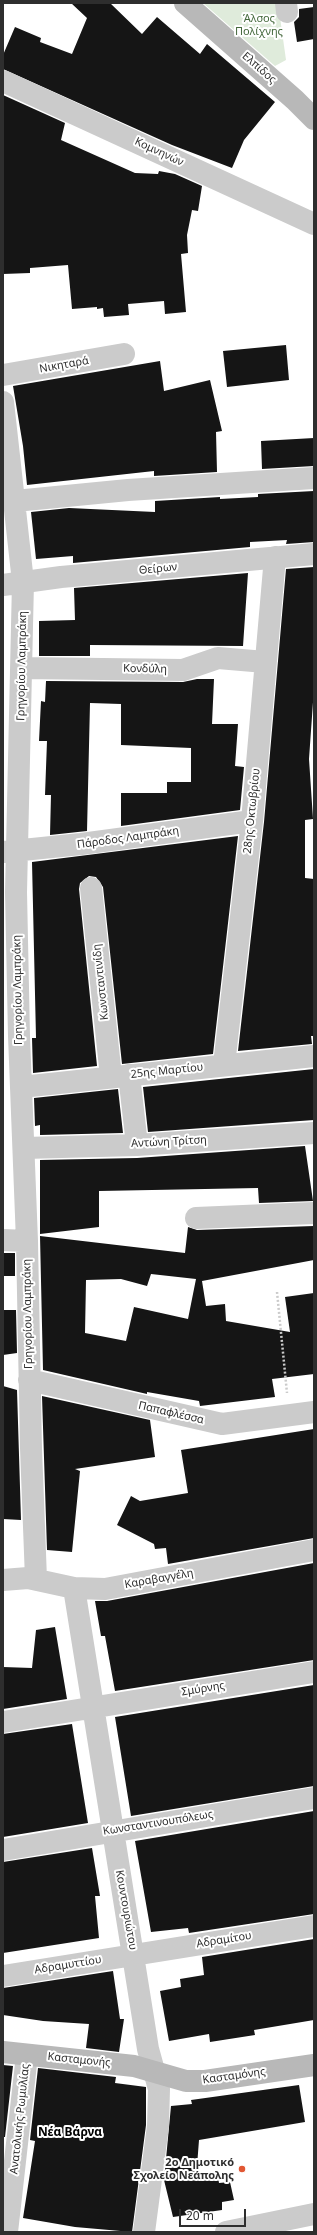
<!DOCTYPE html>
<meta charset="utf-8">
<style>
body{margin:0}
#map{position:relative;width:317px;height:2235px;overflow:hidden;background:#fff;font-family:"Noto Sans",sans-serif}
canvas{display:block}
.frame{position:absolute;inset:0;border:4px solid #2e2e2e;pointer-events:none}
.scale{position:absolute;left:179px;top:2209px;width:67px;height:18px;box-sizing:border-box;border:2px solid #2e2e2e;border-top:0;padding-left:5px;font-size:12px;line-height:14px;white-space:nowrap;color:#2e2e2e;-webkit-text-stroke:3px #fff;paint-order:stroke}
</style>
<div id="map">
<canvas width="317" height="2235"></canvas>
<div class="frame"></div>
<div class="scale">20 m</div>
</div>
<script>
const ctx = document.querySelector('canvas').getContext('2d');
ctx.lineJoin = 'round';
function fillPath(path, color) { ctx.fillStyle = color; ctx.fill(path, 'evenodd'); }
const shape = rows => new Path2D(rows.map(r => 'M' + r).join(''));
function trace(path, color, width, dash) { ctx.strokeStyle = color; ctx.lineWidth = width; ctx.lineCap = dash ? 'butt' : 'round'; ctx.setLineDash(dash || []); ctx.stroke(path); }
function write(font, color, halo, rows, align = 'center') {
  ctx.font = font + ' "Noto Sans",sans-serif'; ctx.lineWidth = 4; ctx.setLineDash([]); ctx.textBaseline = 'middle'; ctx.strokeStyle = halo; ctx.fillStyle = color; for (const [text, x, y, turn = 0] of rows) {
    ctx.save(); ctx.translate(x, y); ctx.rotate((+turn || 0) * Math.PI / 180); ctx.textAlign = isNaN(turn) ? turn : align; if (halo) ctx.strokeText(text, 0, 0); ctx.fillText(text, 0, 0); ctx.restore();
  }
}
fillPath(shape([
 [203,3,278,3,286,60,275,66]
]), '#dfebdb');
fillPath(shape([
 [71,3,110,3,142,34,157,17,200,54,207,44,275,102,244,140,232,168,172,145,3,69,3,55,15,27,41,38,40,42,72,54,87,18],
 [314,7,314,39,297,42,294,22,299,17,299,9],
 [3,95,65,123,61,140,135,173,158,174,159,171,175,174,202,186,198,211,192,210,187,235,188,253,181,254,186,312,165,314,164,301,128,304,129,315,104,317,103,308,97,309,97,307,72,309,68,265,30,268,30,273,3,274],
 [286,345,289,380,227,387,223,351],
 [160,361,164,391,210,380,222,431,216,432,217,472,154,476,154,471,27,485,23,446,13,386],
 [314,438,314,466,262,469,261,441],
 [314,491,314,542,286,544,287,540,250,542,250,547,73,563,73,556,36,559,31,512,69,508,155,512,155,501,220,497,220,499,258,497,258,494],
 [314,567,314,688,309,759,313,819,305,820,305,878,314,879,314,1036,311,1036,312,1044,238,1051,264,822,286,569],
 [248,573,243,646,90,645,90,656,39,656,39,621,75,620,74,588],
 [197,679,214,679,212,724,238,724,235,766,244,767,240,810,121,826,121,793,167,793,167,782,191,782,191,748,121,745,121,704,90,703,87,831,50,835,51,795,45,795,47,741,39,741,41,701,45,702,46,681,183,682],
 [238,836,213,1054,122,1064,103,887,96,877,89,876,80,883,79,889,97,1066,33,1073,32,1038,36,1038,32,862],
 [314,1069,314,1120,148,1132,143,1087],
 [118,1089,123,1133,40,1135,40,1125,35,1126,34,1098],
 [305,1146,313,1201,259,1203,258,1188,99,1191,99,1227,40,1234,40,1160,137,1158],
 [314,1226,314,1260,202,1281,206,1306,225,1304,226,1321,290,1332,285,1297,314,1293,314,1374,272,1379,275,1397,200,1406,199,1401,147,1392,147,1394,43,1370,40,1236,185,1253,188,1227,197,1230],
 [151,1274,196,1279,188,1319,134,1307,126,1341,85,1333,86,1280,121,1279,147,1286],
 [3,1253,15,1253,15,1276,3,1276],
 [3,1310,16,1310,17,1353,3,1355],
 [3,1386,17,1390,21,1520,3,1519],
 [42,1396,150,1420,155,1457,75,1469,80,1471,72,1552,47,1550],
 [314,1429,314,1538,168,1564,166,1548,155,1549,154,1544,117,1525,131,1496,140,1501,188,1493,181,1450],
 [314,1563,314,1660,115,1691,105,1636,101,1636,95,1601,107,1601],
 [55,1627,67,1699,3,1709,3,1667,32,1668,36,1630],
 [314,1685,314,1786,131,1816,115,1717],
 [72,1724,88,1823,3,1837,3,1734],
 [314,1811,314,1914,189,1933,188,1928,151,1932,135,1841],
 [92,1848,100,1896,95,1896,99,1938,3,1953,3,1862],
 [314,1939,314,2020,254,2030,255,2035,210,2042,209,2034,169,2041,160,1991,181,1987,180,1979,204,1975,202,1957],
 [113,1971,120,2019,124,2019,119,2052,86,2048,89,2024,43,2021,3,2015,3,1988],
 [3,2065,13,2066,5,2137,3,2137],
 [38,2068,116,2077,115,2083,146,2087,146,2125,132,2232,75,2227,23,2218,35,2141,30,2140],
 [299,2085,305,2122,199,2140,196,2179,218,2177,219,2183,230,2182,234,2200,222,2202,222,2210,173,2217,164,2180,171,2106,192,2104,191,2100]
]), '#151515');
trace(shape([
 [277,1292,287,1393]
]), '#cbcbcb', 2.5, [2, 2]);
trace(shape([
 [286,3,287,12],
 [3,81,314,224],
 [3,375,124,354],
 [3,402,23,582,16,892,19,1036,27,1241,31,1448,36,1579],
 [15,501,128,490,314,478],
 [3,585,61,577,314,554],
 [22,668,183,670,218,658,265,662],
 [3,852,81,844,252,821],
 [91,888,111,1077],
 [224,1065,252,821,275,557],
 [129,1075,137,1145],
 [21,1087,314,1056],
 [24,1148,137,1145,314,1133],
 [196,1218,314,1213],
 [3,1240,27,1241],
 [29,1380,222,1424,314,1412],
 [3,1580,28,1578,74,1588,105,1589,314,1550],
 [74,1588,148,2049,159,2089,158,2126,144,2232],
 [3,1722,314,1672],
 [3,1850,314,1798],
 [3,1976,314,1926],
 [7,2232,27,2055],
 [226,2232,314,2214]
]), '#cbcbcb', 22);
trace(shape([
 [185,3,295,100,314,119],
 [3,2052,134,2066,186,2081,205,2081,314,2065]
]), '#b8b8b8', 22);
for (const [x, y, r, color] of [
 [242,2169,4,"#e15733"]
]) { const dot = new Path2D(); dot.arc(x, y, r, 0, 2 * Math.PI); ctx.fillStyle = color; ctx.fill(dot); trace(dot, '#fff', 1.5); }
write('11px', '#44683c', '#fff', [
 ["Άλσος",259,19],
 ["Πολίχνης",259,32]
]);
write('11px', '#2e2e2e', '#fff', [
 ["Ελπίδος",259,68,41],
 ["Κομνηνών",159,152,25],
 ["Νικηταρά",64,365,-10],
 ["Θείρων",158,569,-6],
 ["Γρηγορίου Λαμπράκη",22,666,-89],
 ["Κονδύλη",145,669,1],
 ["28ης Οκτωβρίου",252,811,-84],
 ["Πάροδος Λαμπράκη",128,838,-8],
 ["Κωνσταντινίδη",101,982,-96],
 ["Γρηγορίου Λαμπράκη",18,990,-91],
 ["25ης Μαρτίου",167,1071,-6],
 ["Αντώνη Τρίτση",169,1142,-3],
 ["Γρηγορίου Λαμπράκη",28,1314,-91],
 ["Παπαφλέσσα",171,1413,13],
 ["Καραβαγγέλη",159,1579,-10],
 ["Σμύρνης",203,1689,-9],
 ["Κωνσταντινουπόλεως",158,1823,-9],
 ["Κουντουριώτου",126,1910,80],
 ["Αδραμίτου",224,1940,-9],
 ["Αδραμυττίου",68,1965,-9],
 ["Κασταμονής",79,2060,6],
 ["Κασταμόνης",234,2076,-8],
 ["Ανατολικής Ρωμυλίας",20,2119,-84]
]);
write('bold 11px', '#2e2e2e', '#fff', [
 ["2ο Δημοτικό",234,2163],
 ["Σχολείο Νεάπολης",234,2176]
], 'right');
write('bold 12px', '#000', '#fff', [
 ["Νέα Βάρνα",70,2133]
]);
</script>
